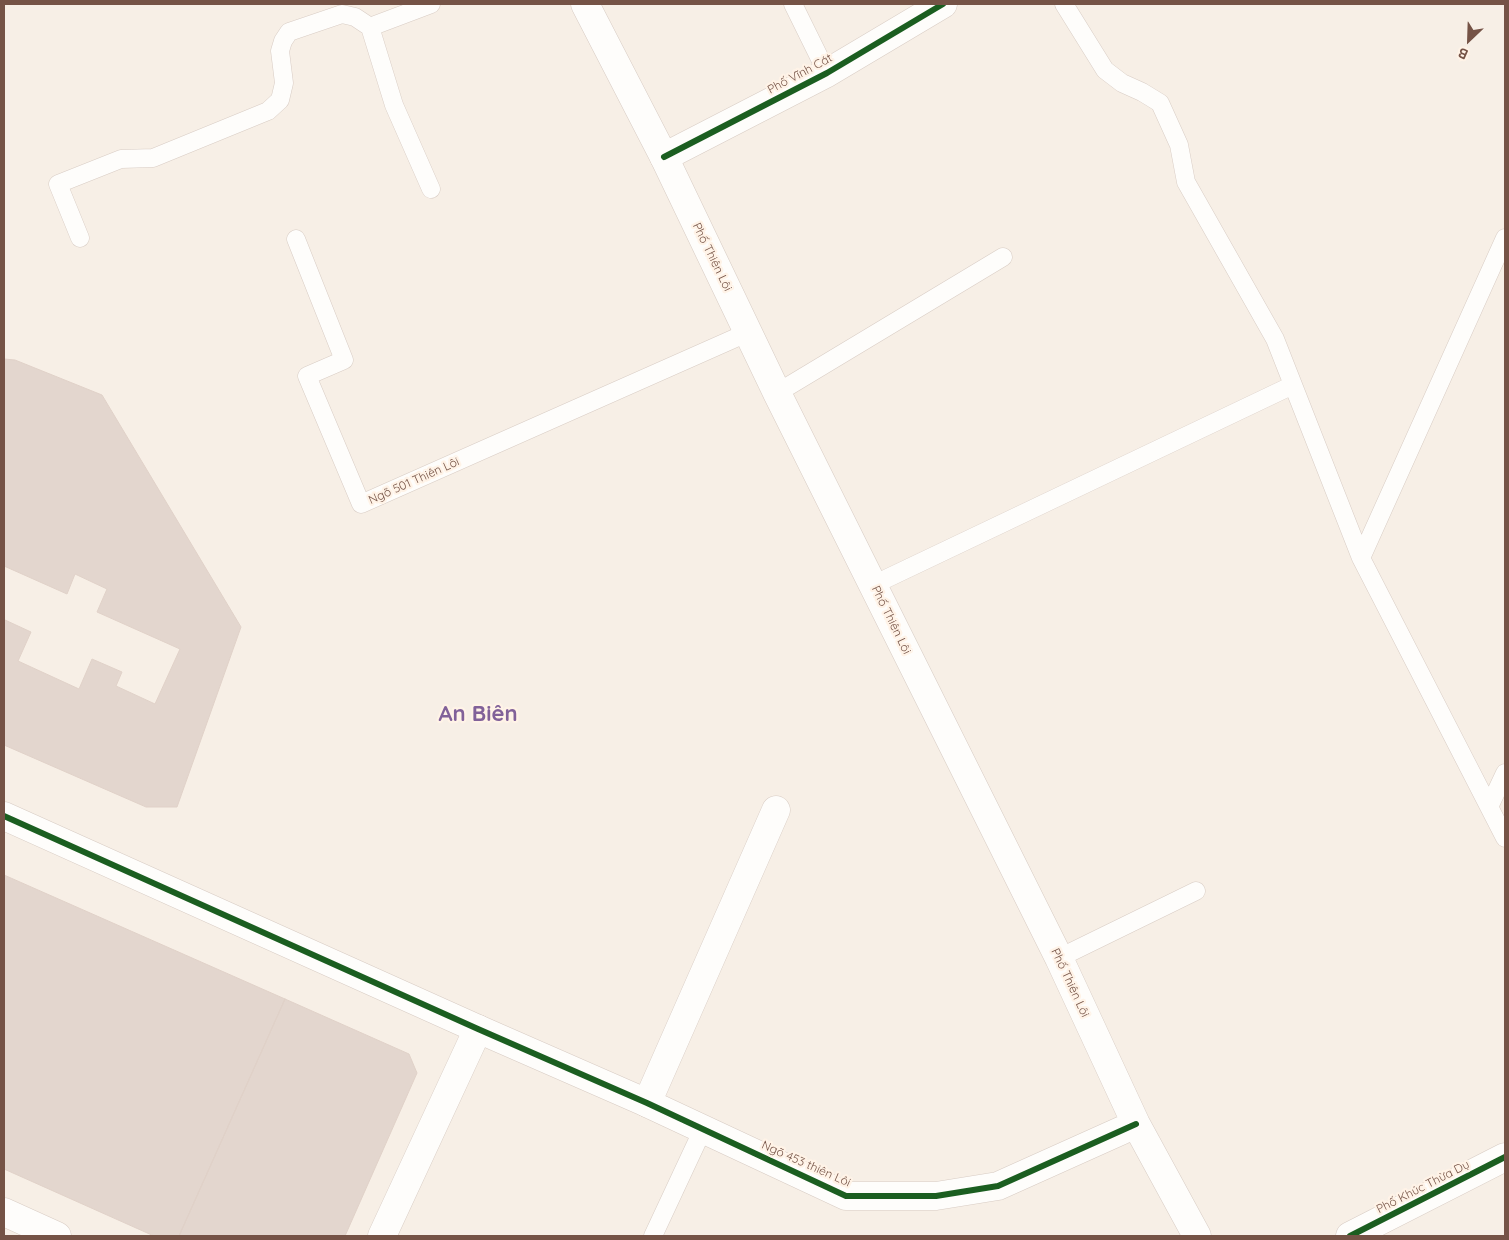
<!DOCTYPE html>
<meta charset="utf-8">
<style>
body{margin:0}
#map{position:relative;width:1509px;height:1240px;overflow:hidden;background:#f7efe6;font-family:Quicksand,sans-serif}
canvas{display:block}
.frame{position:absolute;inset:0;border:5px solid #755346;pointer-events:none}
.north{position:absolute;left:1444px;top:15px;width:50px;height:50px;-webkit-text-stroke:4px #fff3e7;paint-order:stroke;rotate:204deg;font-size:14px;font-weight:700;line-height:20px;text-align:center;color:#755346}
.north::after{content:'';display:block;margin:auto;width:18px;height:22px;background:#755346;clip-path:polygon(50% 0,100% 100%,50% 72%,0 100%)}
</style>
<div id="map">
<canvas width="1509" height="1240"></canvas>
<div class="frame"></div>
<div class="north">B</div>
</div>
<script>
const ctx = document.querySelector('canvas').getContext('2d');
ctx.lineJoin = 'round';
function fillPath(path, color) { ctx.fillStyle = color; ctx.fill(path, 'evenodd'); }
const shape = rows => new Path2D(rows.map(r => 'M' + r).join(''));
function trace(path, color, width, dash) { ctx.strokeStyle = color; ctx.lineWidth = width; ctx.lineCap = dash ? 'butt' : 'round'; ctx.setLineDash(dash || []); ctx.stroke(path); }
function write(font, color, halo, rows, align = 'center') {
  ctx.font = font + ' Quicksand,sans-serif'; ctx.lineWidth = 4.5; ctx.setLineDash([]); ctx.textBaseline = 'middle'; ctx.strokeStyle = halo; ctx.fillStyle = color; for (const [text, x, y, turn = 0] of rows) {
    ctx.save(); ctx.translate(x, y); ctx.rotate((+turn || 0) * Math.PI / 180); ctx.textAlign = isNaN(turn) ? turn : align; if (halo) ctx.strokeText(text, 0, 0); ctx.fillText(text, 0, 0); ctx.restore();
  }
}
const building = shape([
 [4,359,15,360,102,395,241,627,177,807,146,807,4,745,4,359],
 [4,566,67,594,75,574,107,589,97,612,180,649,155,704,116,686,122,672,92,659,79,689,18,661,31,632,5,620,4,622,4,566],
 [4,875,285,999,179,1236,154,1236,4,1169,4,875],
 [285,999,409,1054,417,1073,345,1236,179,1236,285,999]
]);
fillPath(building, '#e3d6ce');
trace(building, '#e0d1c8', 1);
const lane = shape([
 [793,4,827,73],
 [1064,4,1105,70,1122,83,1142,92,1160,103,1179,145,1186,182,1275,339,1361,558,1505,838],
 [370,27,394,105,431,189],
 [80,238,58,184,121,159,153,158,268,111,280,100,284,83,280,51,283,41,289,32,342,14,355,17,370,27,431,4],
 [296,239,344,360,307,376,361,504,749,332],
 [777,393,1003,257],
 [1361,558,1505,238],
 [873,585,1293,385],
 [1489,807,1505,773],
 [1059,958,1196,891],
 [653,1236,703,1129]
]);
const street = shape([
 [664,157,827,73,943,4],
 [647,1103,776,810],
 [4,1212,57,1236],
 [382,1236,478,1029]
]);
const secondary = shape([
 [585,4,664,157,777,393,1059,958,1136,1124,1197,1236],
 [4,816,478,1029,647,1103,846,1196,936,1196,998,1186,1136,1124],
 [1350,1236,1505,1157]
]);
trace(lane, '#d8ccc4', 19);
trace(street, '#d8ccc4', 29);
trace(secondary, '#d7cbc3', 29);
trace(lane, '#fefdfb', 18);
trace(street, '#fefdfb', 28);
trace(secondary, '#fefdfb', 28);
trace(shape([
 [664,157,827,73,943,4],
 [4,816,478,1029,647,1103,846,1196,936,1196,998,1186,1136,1124],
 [1350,1236,1505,1157]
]), '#1b5e20', 6);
write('12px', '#755346', '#fff3e7', [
 ["Phố Vĩnh Cát",800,74,-28],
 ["Phố Thiên Lôi",712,257,64],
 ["Ngõ 501 Thiên Lôi",414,481,-24],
 ["Phố Thiên Lôi",891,620,64],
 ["Phố Thiên Lôi",1070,983,65],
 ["Ngõ 453 thiên Lôi",806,1164,24],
 ["Phố Khúc Thừa Dụ",1423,1187,-27]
]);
write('bold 22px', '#816199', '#fff3e7', [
 ["An Biên",478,714]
]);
</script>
